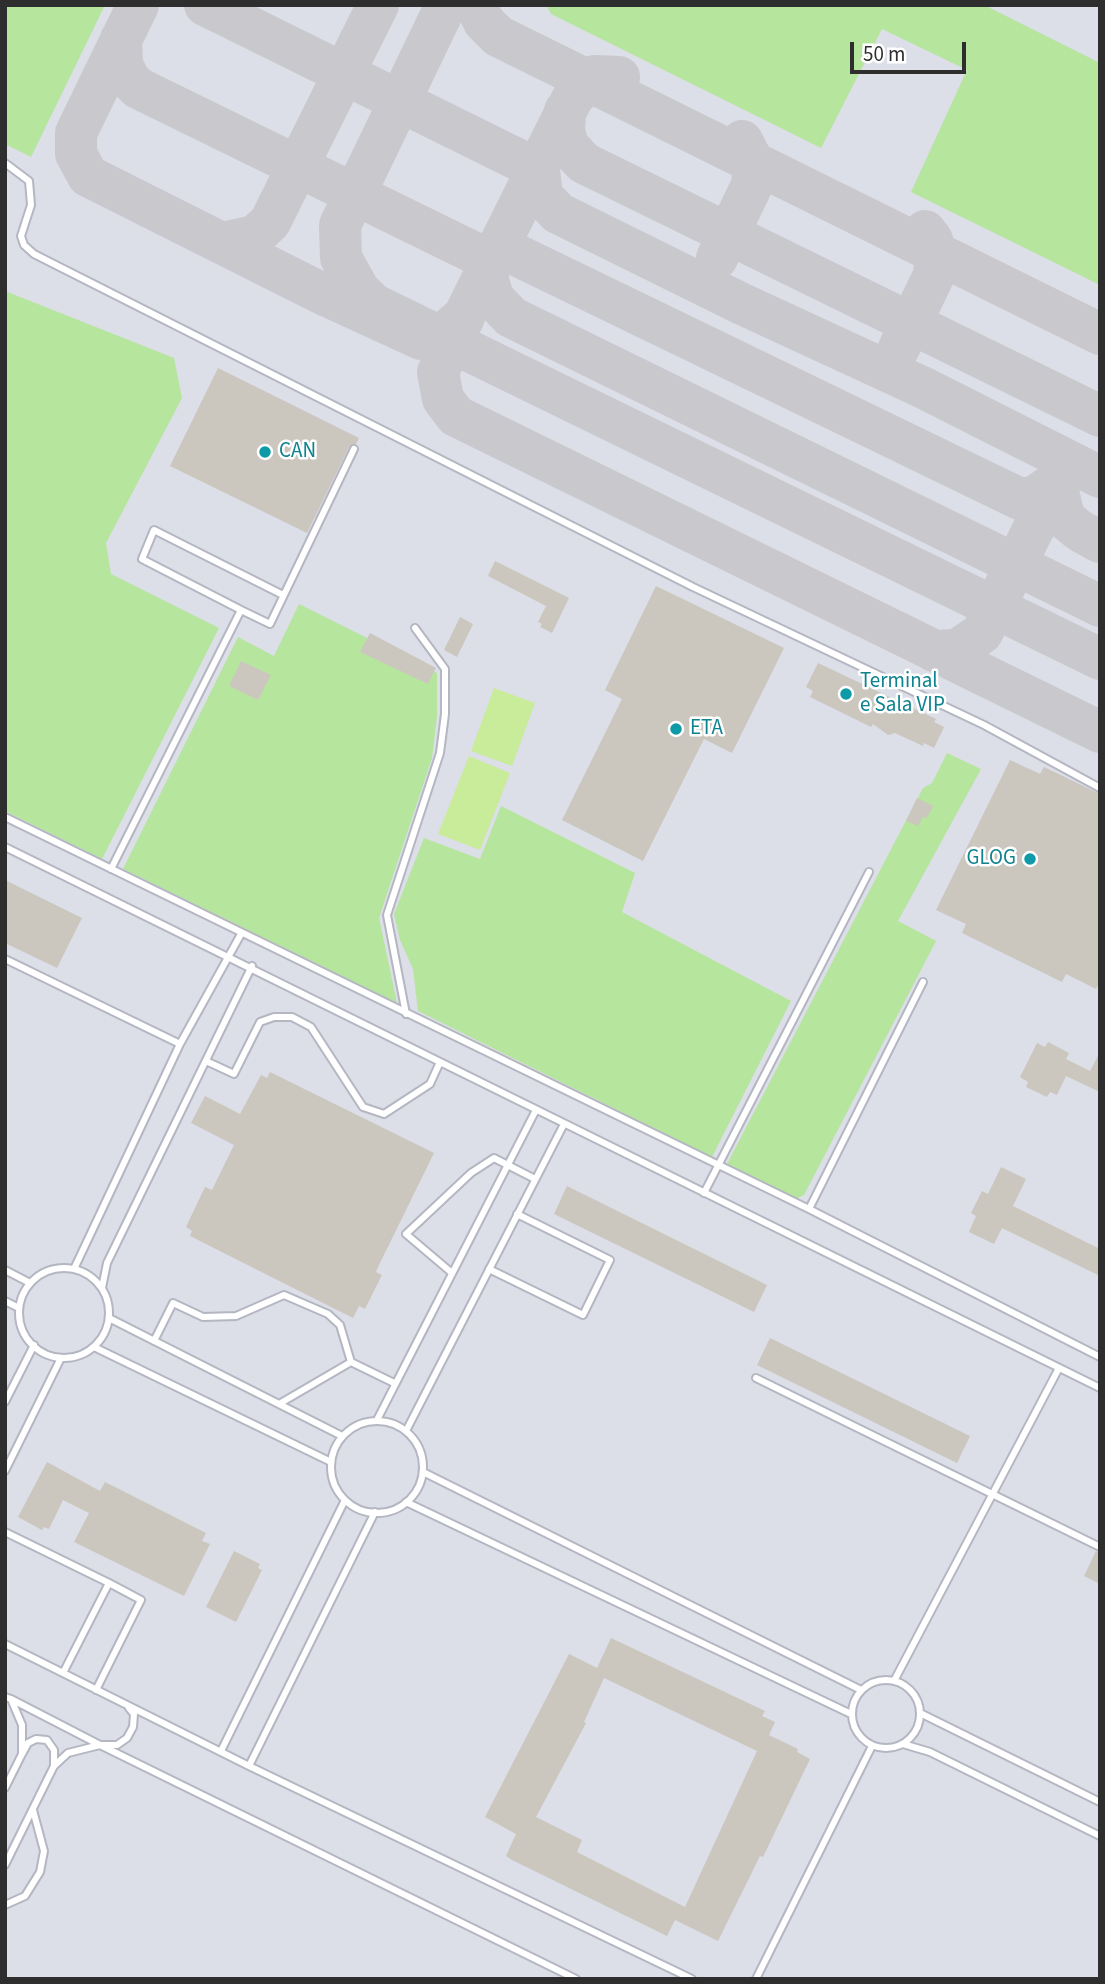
<!DOCTYPE html>
<style>
body{margin:0}
#map{position:relative;width:1105px;height:1984px;overflow:hidden;background:#efe9e1;font-family:"Source Sans 3",sans-serif}
canvas{display:block}
.frame{position:absolute;inset:0;border:7px solid #2e2e2e;pointer-events:none}
.scale{position:absolute;left:850px;top:42px;width:116px;height:32px;box-sizing:border-box;border:4px solid #2e2e2e;border-top:0;padding-left:9px;font-size:21px;line-height:24px;white-space:nowrap;color:#2e2e2e;-webkit-text-stroke:5px #fff;paint-order:stroke}
</style>
<div id="map">
<canvas width="1105" height="1984"></canvas>
<div class="frame"></div>
<div class="scale">50 m</div>
</div>
<script>
const ctx = document.querySelector('canvas').getContext('2d');
ctx.lineJoin = 'round';
function fillPath(path, color) { ctx.fillStyle = color; ctx.fill(path, 'evenodd'); }
const shape = rows => new Path2D(rows.map(r => 'M' + r).join(''));
function trace(path, color, width, dash) { ctx.strokeStyle = color; ctx.lineWidth = width; ctx.lineCap = dash ? 'butt' : 'round'; ctx.setLineDash(dash || []); ctx.stroke(path); }
function write(font, color, halo, rows, align = 'center') {
  ctx.font = font + ' "Source Sans 3",sans-serif'; ctx.lineWidth = 5; ctx.setLineDash([]); ctx.textBaseline = 'middle'; ctx.strokeStyle = halo; ctx.fillStyle = color; for (const [text, x, y, turn = 0] of rows) {
    ctx.save(); ctx.translate(x, y); ctx.rotate((+turn || 0) * Math.PI / 180); ctx.textAlign = isNaN(turn) ? turn : align; if (halo) ctx.strokeText(text, 0, 0); ctx.fillText(text, 0, 0); ctx.restore();
  }
}
fillPath(shape([
 [5,5,1100,5,1100,1979,5,1979]
]), '#dcdee8');
fillPath(shape([
 [5,5,105,5,31,157,5,144],
 [546,5,984,5,1100,63,1100,285,911,192,967,70,882,29,821,148,551,14],
 [5,291,174,358,182,398,106,543,111,574,219,628,102,859,5,811],
 [299,604,437,673,437,716,432,758,379,918,397,1003,123,869,238,637,274,656],
 [947,753,981,769,898,921,936,941,804,1195,796,1199,788,1197,727,1164,923,788,932,783],
 [501,806,635,873,622,912,791,1001,712,1157,418,1011,413,969,400,940,394,914,424,838,480,859]
]), '#b6e59e');
fillPath(shape([
 [494,688,535,703,512,766,471,751],
 [469,756,510,773,480,850,438,834]
]), '#c9ec9a');
trace(shape([
 [138,5,76,133,76,154,88,176,325,295,421,339,440,337,464,316,574,95,596,79,595,76,619,77],
 [205,5,535,168],
 [446,5,340,225,341,258,359,290,373,304,1100,659],
 [476,5,484,22,498,36,1100,334],
 [121,39,122,65,129,79,138,88,491,261],
 [565,111,564,130,568,146,584,163,1100,416],
 [538,162,542,196,558,213,740,303,924,388,1100,477],
 [222,243,255,236,270,222,378,5],
 [498,246,1020,499,1034,497,1056,482,1064,518,1080,531,1100,542],
 [717,258,752,185,754,164,742,141],
 [488,268,488,280,493,298,511,317,1100,606],
 [464,317,438,372,443,399,456,416,1100,732],
 [899,348,934,275,936,254,932,240,925,231],
 [934,651,957,650,982,633,1060,475]
]), '#c9c8cc', 42);
fillPath(shape([
 [218,368,359,438,356,444,349,447,307,533,170,466],
 [495,561,569,598,552,633,540,627,542,624,538,622,546,606,488,576],
 [656,586,784,648,732,753,704,739,643,861,562,820,622,699,605,690],
 [460,617,473,624,457,657,444,650],
 [370,633,436,668,428,684,360,652],
 [241,661,271,675,258,700,229,686],
 [818,663,936,719,934,722,944,727,934,748,924,743,923,746,895,733,888,735,873,724,871,727,810,697,813,691,806,687],
 [1010,760,1040,774,1044,767,1100,794,1100,982,1096,989,1066,974,1062,982,962,933,966,924,936,910],
 [917,798,933,806,927,818,923,817,918,826,906,821],
 [5,880,82,918,57,968,5,943],
 [1048,1042,1069,1053,1066,1059,1090,1071,1100,1052,1100,1092,1066,1076,1057,1095,1050,1092,1047,1097,1026,1087,1028,1082,1020,1077,1037,1043,1045,1047],
 [270,1072,434,1153,379,1265,376,1272,382,1275,365,1309,359,1306,353,1318,190,1236,192,1231,186,1227,205,1187,212,1190,234,1145,191,1123,205,1096,240,1114,261,1075,267,1078],
 [1001,1167,1026,1179,1013,1206,1100,1249,1100,1276,1002,1228,994,1244,969,1232,976,1216,971,1213,982,1191,988,1194],
 [567,1186,767,1285,754,1312,554,1214],
 [770,1338,970,1436,957,1463,757,1365],
 [47,1462,100,1491,105,1482,206,1533,202,1541,210,1544,184,1596,74,1542,89,1513,63,1500,49,1529,44,1527,42,1530,18,1517],
 [234,1551,260,1564,258,1568,262,1570,236,1622,206,1607],
 [1096,1551,1100,1553,1100,1584,1084,1576],
 [611,1638,765,1711,762,1716,775,1722,769,1735,798,1749,797,1752,810,1759,763,1857,760,1856,718,1941,675,1920,667,1936,512,1860,506,1856,516,1834,485,1817,569,1654,597,1668],
 [604,1678,757,1751,685,1907,577,1852,582,1840,536,1817,586,1723,584,1722]
]), '#cbc7bf');
const lane = shape([
 [5,163,29,181,31,205,21,236,24,245,34,254,693,587,984,725,1100,788],
 [241,610,270,624,354,449],
 [5,817,809,1209,1100,1357],
 [5,847,1100,1388],
 [111,869,241,610,142,559,154,530,283,595],
 [5,959,180,1044],
 [406,1014,387,915,440,753,445,714,445,669,415,628],
 [206,1061,234,1074,260,1022,274,1017,292,1017,311,1027,363,1107,384,1114,430,1084,440,1062],
 [704,1193,869,872],
 [809,1209,923,982],
 '19 1313a45 45 0 1 1 90 0a45 45 0 1 1-90 0Z',
 [74,1269,180,1044,241,934],
 [489,1269,583,1315,610,1260,517,1214],
 [5,1270,30,1283],
 [452,1273,406,1234,471,1173,494,1158,535,1179],
 [102,1288,107,1263,252,966],
 [5,1301,19,1308],
 [109,1318,342,1436],
 [154,1341,173,1303,203,1317,236,1316,284,1295,328,1314,340,1325,351,1362,394,1383],
 [94,1347,331,1462],
 [756,1378,1100,1547],
 [5,1402,34,1345],
 [279,1404,351,1362],
 [377,1420,536,1110],
 '331 1467a46 46 0 1 1 92 0a46 46 0 1 1-92 0Z',
 [406,1431,564,1124],
 [5,1471,61,1358],
 [423,1472,861,1690],
 [406,1502,851,1714],
 [5,1532,109,1583],
 [5,1644,249,1766,692,1979],
 [63,1673,109,1583,141,1600,96,1690],
 '852 1714a34 34 0 1 1 68 0a34 34 0 1 1-68 0Z',
 [894,1681,1059,1368],
 [5,1697,11,1699,22,1725,22,1754,5,1788],
 [11,1699,100,1745,117,1745,127,1738,133,1727,134,1714,129,1708],
 [920,1713,1100,1802],
 [903,1744,930,1752,1100,1836],
 [221,1751,345,1500],
 [54,1766,68,1753,100,1745,576,1979],
 [249,1766,375,1512],
 [5,1865,54,1766,54,1750,47,1740,36,1739,28,1743,22,1754],
 [5,1905,25,1896,40,1872,44,1851,33,1810],
 [756,1979,872,1746]
]);
trace(lane, '#b4b7c1', 10);
trace(lane, '#fff', 6);
for (const [x, y, r, color] of [
 [265,452,7,"#0f9aa8"],
 [846,694,7,"#0f9aa8"],
 [676,729,7,"#0f9aa8"],
 [1030,859,7,"#0f9aa8"]
]) { const dot = new Path2D(); dot.arc(x, y, r, 0, 2 * Math.PI); ctx.fillStyle = color; ctx.fill(dot); trace(dot, '#fff', 2.5); }
write('21px', '#0d838f', '#fff', [
 ["CAN",279,452],
 ["Terminal",860,682],
 ["e Sala VIP",860,706],
 ["ETA",690,729],
 ["GLOG",1016,859,"right"]
], 'left');
</script>
